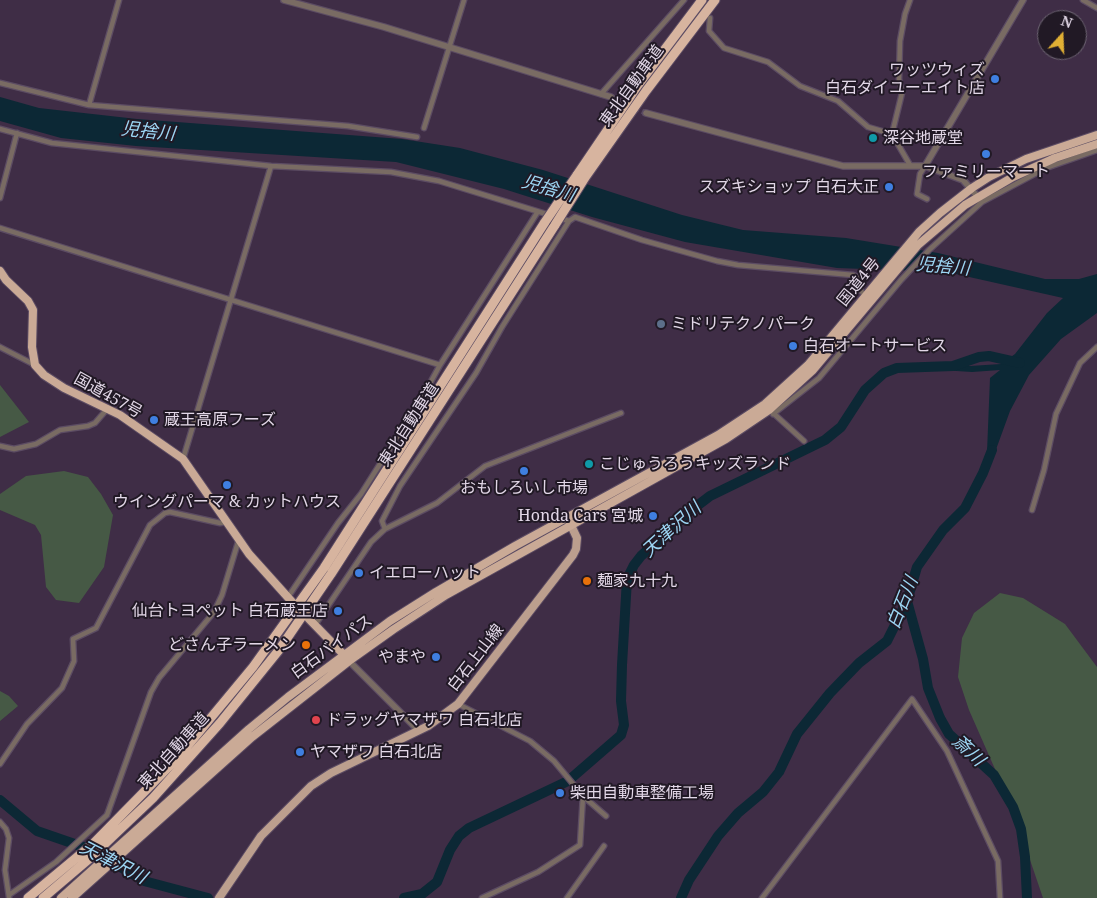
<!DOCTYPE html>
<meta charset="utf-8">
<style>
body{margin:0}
#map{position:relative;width:1097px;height:898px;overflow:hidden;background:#3f2d46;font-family:"Noto Serif",serif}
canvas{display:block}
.north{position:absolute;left:1037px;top:10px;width:50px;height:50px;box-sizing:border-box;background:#211925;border:1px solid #6e6573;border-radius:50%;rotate:20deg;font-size:14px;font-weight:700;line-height:20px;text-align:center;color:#e2d7e7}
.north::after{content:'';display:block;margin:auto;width:18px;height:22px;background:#e0af34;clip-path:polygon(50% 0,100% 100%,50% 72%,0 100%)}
</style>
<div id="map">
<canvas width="1097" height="898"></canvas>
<div class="north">N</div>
</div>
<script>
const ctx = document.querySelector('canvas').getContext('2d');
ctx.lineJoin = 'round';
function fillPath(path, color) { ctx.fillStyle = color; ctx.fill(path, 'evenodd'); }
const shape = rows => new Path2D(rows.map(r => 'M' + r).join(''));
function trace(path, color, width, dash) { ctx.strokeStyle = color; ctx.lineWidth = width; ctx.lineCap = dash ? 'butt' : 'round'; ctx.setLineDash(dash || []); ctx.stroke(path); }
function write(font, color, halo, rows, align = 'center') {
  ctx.font = font + ' "Noto Serif","Noto Sans JP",serif'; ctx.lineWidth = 4; ctx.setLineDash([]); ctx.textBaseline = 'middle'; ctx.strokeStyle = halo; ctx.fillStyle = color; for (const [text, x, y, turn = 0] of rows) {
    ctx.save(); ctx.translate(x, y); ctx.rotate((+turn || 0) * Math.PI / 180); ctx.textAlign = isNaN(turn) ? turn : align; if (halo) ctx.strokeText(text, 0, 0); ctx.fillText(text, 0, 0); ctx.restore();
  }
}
fillPath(shape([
 [0,385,29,422,0,437],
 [64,471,88,477,101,494,113,515,104,567,79,603,56,600,46,587,41,535,35,525,0,510,0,494,26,476],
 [1000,593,1023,598,1065,624,1097,667,1097,898,1043,898,1013,810,969,710,958,677,962,638,974,613],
 [0,691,9,696,18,706,0,721]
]), '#465945');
fillPath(shape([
 [0,97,39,108,137,119,402,139,460,148,543,170,682,215,743,230,846,238,938,253,1045,279,1079,279,1097,274,1097,313,1061,339,1029,375,1010,411,986,477,990,378,1000,370,972,372,941,370,947,363,970,366,1001,364,1015,354,1047,313,1063,298,947,272,837,268,685,242,592,217,504,189,396,162,136,146,61,138,0,121]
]), '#0c2835');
trace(shape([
 [907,601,923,659,928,688,940,718,949,734,994,775,1013,807,1021,829,1025,857,1027,898],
 [0,800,37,831,92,850,144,881,208,898],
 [404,898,422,894,437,882,450,850,459,836,469,828,568,781,621,735,624,725,621,701,622,665,627,579,634,565,641,556,689,512,710,496,825,440,841,427,865,390,884,373,897,368,953,366,979,357,989,356,1020,363],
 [681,898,689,880,718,836,738,813,763,792,779,772,797,734,830,693,859,663,887,641,907,601,917,567,943,530,965,508,983,473,992,450]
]), '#0c2835', 10);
trace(shape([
 [611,97,646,113]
]), '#57465e', 5.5, [5.5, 3]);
const minor = shape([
 [910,0,905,14,900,41,899,79,902,93,892,134,910,165],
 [1083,0,1097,8],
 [710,18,709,31,724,48,768,62,800,86,838,101,868,127,892,134],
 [0,83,89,105,348,126,417,137],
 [601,94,684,0],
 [89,105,119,0],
 [424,128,464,0],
 [0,129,52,143,271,166,391,172,439,181,569,221],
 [925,166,920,174,917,194,927,199],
 [0,198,17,133],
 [0,228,440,365],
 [0,347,35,365],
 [772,412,804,441],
 [773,414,819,378,901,280,929,250,982,202,1046,168,1097,150],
 [0,446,14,449,36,444,60,430,88,426,95,423,108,408],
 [183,459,271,166],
 [1032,510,1044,470,1056,414,1080,363,1097,347],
 [385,529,382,521,400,486,476,373,502,327,569,221,575,217,642,240,717,261,738,265,853,275,859,278,860,290,865,295],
 [288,597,338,523,361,494,423,396,440,365,537,213],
 [315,625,371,542,385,529,437,503,485,466,621,413],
 [458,704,530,741,554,761,583,796,606,816],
 [0,764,27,724,62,688,74,661,73,639,96,628,150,525,165,513,170,512,220,523,227,522],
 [0,822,6,829,9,838,5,870,9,897],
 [9,895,56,862,107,815,151,692,159,678,214,612,222,595,239,539],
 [482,898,538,872,580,845,583,796],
 [567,898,604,846],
 [762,898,912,699,947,751,998,861,1000,898]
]);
const tertiary = shape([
 [284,0,384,27,611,97],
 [646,113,843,166,925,166,963,180,977,196],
 [925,166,1023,0],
 [349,661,418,730]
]);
const primary = shape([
 [219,898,261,836,311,786,331,773,428,726,458,704,573,555,576,549,577,538,568,519]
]);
const trunk = shape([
 [0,271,6,280,28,301,33,310,32,347,35,365,44,375,64,388,120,415,183,459,249,554,293,603],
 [309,619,346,657],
 [61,898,249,729,288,697,390,621,436,592,515,546,718,435,765,404,808,365,919,232,940,213,972,188,989,177,1026,159,1097,135],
 [72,898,252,737,349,661,394,629,446,595,726,439,769,410,813,370,918,245,965,205,1013,177,1055,158,1097,144]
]);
const motorway = shape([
 [577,175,638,85,702,0],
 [584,179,646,91,715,0],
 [28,898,94,843,145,791,180,755,253,667,324,568,545,222],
 [43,898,90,858,153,798,220,723,279,650,331,574,555,225]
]);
trace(minor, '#5c4c63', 7);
trace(tertiary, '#5c4c63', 8);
trace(primary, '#5c4c63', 10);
trace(trunk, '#5c4c63', 10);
trace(motorway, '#5c4c63', 11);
trace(minor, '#796b63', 4.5);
trace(tertiary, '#796b63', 5.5);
trace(primary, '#bc9f8e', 8);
trace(trunk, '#caaa96', 8);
trace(motorway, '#d7b49f', 9);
const motorwayBridge = shape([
 [545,222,577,175],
 [555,225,584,179]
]);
trace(motorwayBridge, '#5c4c63', 11, []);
trace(motorwayBridge, '#d7b49f', 9);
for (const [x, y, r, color] of [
 [995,79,5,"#3f7fe0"],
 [873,138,5,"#0f9aa8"],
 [986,154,5,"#3f7fe0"],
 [889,187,5,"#3f7fe0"],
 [661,324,5,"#5c6f8a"],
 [793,346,5,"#3f7fe0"],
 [154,420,5,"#3f7fe0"],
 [589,464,5,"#0f9aa8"],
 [524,471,5,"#3f7fe0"],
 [227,485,5,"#3f7fe0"],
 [653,516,5,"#3f7fe0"],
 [359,573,5,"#3f7fe0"],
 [587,581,5,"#e8710a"],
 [338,611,5,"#3f7fe0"],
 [306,645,5,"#e8710a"],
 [436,657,5,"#3f7fe0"],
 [316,720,5,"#e0444e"],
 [300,752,5,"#3f7fe0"],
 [560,793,5,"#3f7fe0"]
]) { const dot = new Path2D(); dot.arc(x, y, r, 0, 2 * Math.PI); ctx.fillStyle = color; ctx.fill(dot); trace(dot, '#211925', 2); }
write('16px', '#e2d7e7', '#211925', [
 ["ワッツウィズ",985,70,"right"],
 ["白石ダイユーエイト店",985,88,"right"],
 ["深谷地蔵堂",883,138],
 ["ファミリーマート",986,172,"center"],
 ["スズキショップ 白石大正",879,187,"right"],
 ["ミドリテクノパーク",671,324],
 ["白石オートサービス",803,346],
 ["蔵王高原フーズ",164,420],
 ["こじゅうろうキッズランド",599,464],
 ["おもしろいし市場",524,488,"center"],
 ["ウイングパーマ & カットハウス",227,502,"center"],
 ["Honda Cars 宮城",643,516,"right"],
 ["イエローハット",369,573],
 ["麺家九十九",597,581],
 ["仙台トヨペット 白石蔵王店",328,611,"right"],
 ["どさん子ラーメン",296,645,"right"],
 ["やまや",426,657,"right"],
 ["ドラッグヤマザワ 白石北店",326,720],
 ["ヤマザワ 白石北店",310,752],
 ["柴田自動車整備工場",570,793]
], 'left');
write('16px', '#e2d7e7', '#211925', [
 ["東北自動車道",632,86,-54],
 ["国道4号",859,282,-51],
 ["国道457号",108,396,29],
 ["東北自動車道",409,425,-57],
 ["白石バイパス",332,647,-36],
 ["白石上山線",476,658,-52],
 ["東北自動車道",174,751,-48]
]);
write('italic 18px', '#9cd5f3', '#211925', [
 ["児捨川",148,132,6],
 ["児捨川",548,189,16],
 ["児捨川",943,267,5],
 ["天津沢川",672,530,-42],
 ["白石川",903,603,-68],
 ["斎川",968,751,43],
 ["天津沢川",113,863,27]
]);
</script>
